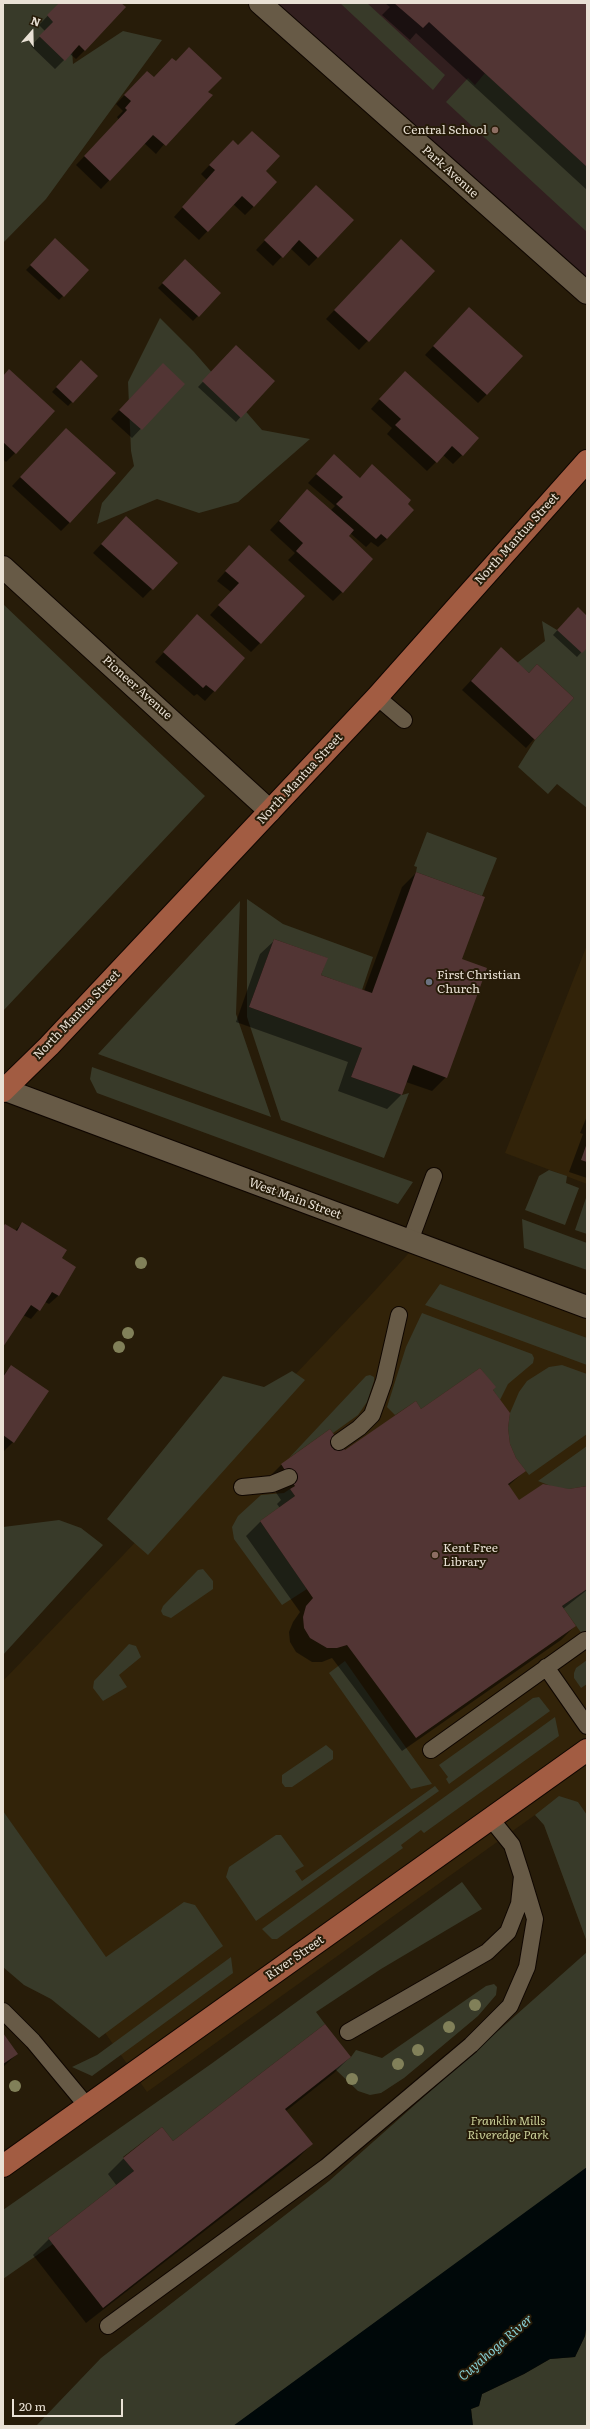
<!DOCTYPE html>
<style>
body{margin:0}
#map{position:relative;width:590px;height:2429px;overflow:hidden;background:#271c09;font-family:Literata,serif}
canvas{display:block}
.frame{position:absolute;inset:0;border:4px solid #e9e1d5;pointer-events:none}
.north{position:absolute;left:12px;top:12px;width:40px;height:40px;-webkit-text-stroke:3px #271c09;paint-order:stroke;rotate:20deg;font-size:11px;font-weight:700;line-height:16px;text-align:center;color:#e9e1d5}
.north::after{content:'';display:block;margin:auto;width:14px;height:18px;background:#e9e1d5;clip-path:polygon(50% 0,100% 100%,50% 72%,0 100%)}
.scale{position:absolute;left:12px;top:2399px;width:111px;height:18px;box-sizing:border-box;border:2px solid #e9e1d5;border-top:0;padding-left:5px;font-size:12px;line-height:14px;white-space:nowrap;color:#e9e1d5;-webkit-text-stroke:3px #271c09;paint-order:stroke}
</style>
<div id="map">
<canvas width="590" height="2429"></canvas>
<div class="frame"></div>
<div class="north">N</div>
<div class="scale">20 m</div>
</div>
<script>
const ctx = document.querySelector('canvas').getContext('2d');
ctx.lineJoin = 'round';
function fillPath(path, color) { ctx.fillStyle = color; ctx.fill(path, 'evenodd'); }
const shape = rows => new Path2D(rows.map(r => 'M' + r).join(''));
function trace(path, color, width, dash) { ctx.strokeStyle = color; ctx.lineWidth = width; ctx.lineCap = dash ? 'butt' : 'round'; ctx.setLineDash(dash || []); ctx.stroke(path); }
function write(font, color, halo, rows, align = 'center') {
  ctx.font = font + ' Literata,serif'; ctx.lineWidth = 4; ctx.setLineDash([]); ctx.textBaseline = 'middle'; ctx.strokeStyle = halo; ctx.fillStyle = color; for (const [text, x, y, turn = 0] of rows) {
    ctx.save(); ctx.translate(x, y); ctx.rotate((+turn || 0) * Math.PI / 180); ctx.textAlign = isNaN(turn) ? turn : align; if (halo) ctx.strokeText(text, 0, 0); ctx.fillText(text, 0, 0); ctx.restore();
  }
}
fillPath(shape([
 [587,945,587,1184,505,1153],
 [417,1244,587,1307,587,1942,544,1825,535,1815,147,2092,3,1889,3,1681,370,1296]
]), '#322309');
fillPath(shape([
 [260,3,587,3,587,293]
]), '#321f1f');
fillPath(shape([
 [3,3,69,3,73,64,123,31,162,40,46,199,3,243],
 [340,3,367,3,445,75,433,90],
 [485,73,587,167,587,232,446,102,468,78,475,85],
 [160,318,194,352,262,430,310,439,238,502,199,513,157,499,97,524,102,503,134,466,131,451,128,382],
 [3,604,205,796,3,1011],
 [542,621,587,648,587,808,557,784,548,794,518,767,535,740,574,698,537,664,529,673,517,663,545,641],
 [427,832,497,858,482,896,416,872,417,867,414,866],
 [247,899,283,924,373,957,362,990,321,975,327,958,274,939,249,1007,362,1048,351,1077,402,1095,409,1093,384,1158,281,1120,247,1017],
 [240,901,236,1014,271,1117,98,1054],
 [92,1067,413,1182,398,1204,97,1093,90,1079],
 [549,1170,567,1176,566,1183,579,1188,565,1225,525,1210,539,1176],
 [587,1195,587,1234,575,1230],
 [522,1219,587,1243,587,1270,524,1248],
 [440,1284,587,1338,587,1365,425,1305],
 [422,1313,532,1354,534,1358,533,1363,508,1384,500,1400,493,1390,495,1387,480,1368,421,1409,416,1401,395,1415,387,1407,406,1347],
 [562,1365,587,1374,587,1434,529,1475,516,1458,510,1444,508,1428,510,1413,519,1392,527,1381,549,1367],
 [292,1371,305,1380,148,1555,107,1519,223,1376,264,1387],
 [370,1375,374,1377,374,1381,367,1402,358,1415,333,1433,330,1429,289,1458,366,1376],
 [587,1446,587,1486,569,1489,556,1488,538,1481],
 [290,1489,295,1496,260,1521,307,1589,282,1605,234,1539,232,1527,238,1516,261,1495,284,1493],
 [59,1520,81,1528,103,1545,3,1655,3,1527],
 [203,1569,213,1581,213,1589,171,1618,163,1615,161,1611,163,1606,198,1570],
 [587,1589,587,1641,562,1606],
 [129,1644,136,1646,141,1657,119,1675,127,1687,103,1701,93,1688,94,1681],
 [587,1660,587,1684,581,1688,574,1678,574,1673,576,1668],
 [345,1661,392,1728,432,1784,411,1789,329,1673],
 [539,1697,550,1711,449,1784,446,1779,448,1777,439,1765,533,1698],
 [555,1717,559,1736,424,1833,421,1830,401,1845,403,1848,277,1939,272,1939,262,1929],
 [326,1745,333,1751,333,1759,292,1787,285,1787,282,1783,282,1775],
 [435,1786,439,1791,256,1921,226,1877,229,1867,276,1835,281,1835,304,1866,295,1871,302,1881],
 [559,1796,578,1802,587,1815,587,1942,544,1825,535,1815],
 [3,1811,106,1957,184,1902,195,1905,223,1946,99,2038,51,1999,24,1985,3,1967],
 [462,1882,482,1909,381,1969,316,2012,325,2024,173,2141,162,2127,123,2157,134,2171,48,2238,53,2244,3,2279,3,2210,211,2064],
 [587,1952,587,2168,234,2426,36,2426,101,2358,329,2181],
 [231,1957,233,1973,92,2076,72,2067,97,2055],
 [494,1984,497,1987,496,1995,478,2016,404,2078,381,2093,370,2095,358,2091,335,2069,351,2057,356,2050,382,2058,486,1986],
 [587,2322,587,2426,473,2426,471,2409,479,2406,482,2394,524,2374,550,2359,575,2357,585,2336]
]), '#383a29');
fillPath(shape([
 [587,2167,587,2322,585,2336,575,2357,550,2359,524,2374,482,2394,479,2406,471,2409,473,2426,233,2426]
]), '#000809');
fillPath(shape([
 [60,3,120,3,85,50,76,59,70,54,55,69,31,46,45,31,39,25],
 [385,3,587,3,587,190,416,33,410,40,382,15,390,7],
 [175,62,207,92,156,154,144,143,101,189,76,165,119,120,117,117,123,111,116,104,138,81,154,78],
 [238,146,264,171,254,206,245,215,233,204,199,240,174,217,207,180,201,174,224,150],
 [307,195,318,257,309,266,290,248,273,266,256,250],
 [51,244,88,270,59,300,26,270],
 [392,249,434,271,359,350,326,319],
 [185,260,220,293,193,321,158,288],
 [460,317,487,394,478,403,425,355],
 [236,347,273,381,236,422,198,387],
 [76,366,97,376,68,406,52,392],
 [154,373,183,384,132,438,111,419],
 [3,376,15,453,6,462,3,459],
 [396,381,462,455,453,464,443,455,427,471,387,434,392,428,371,409],
 [57,438,70,522,61,531,12,486],
 [325,465,387,539,378,547,371,542,366,547,350,533,347,536,342,592,333,601,288,560,295,553,270,530,299,499,330,511,335,506,308,483],
 [118,526,177,563,143,598,93,553],
 [240,555,260,643,251,652,210,615,231,592,217,581],
 [573,613,587,617,587,646,577,657,553,635],
 [189,624,244,658,205,701,197,694,194,696,155,662],
 [492,658,529,674,534,739,526,748,462,690],
 [416,873,461,960,446,1077,432,1091,406,1082,401,1095,387,1109,338,1091,348,1062,236,1022,260,954,275,940,320,975,364,991,402,887],
 [587,1116,587,1178,569,1172,583,1134,580,1133],
 [22,1223,60,1258,75,1268,58,1296,49,1304,45,1302,31,1319,23,1315,3,1345,3,1227,15,1231],
 [11,1367,47,1392,13,1442,4,1451,3,1375],
 [492,1390,507,1428,509,1444,515,1459,525,1471,508,1486,519,1502,587,1486,587,1590,563,1609,575,1626,561,1640,402,1751,332,1658,322,1662,312,1662,296,1652,290,1642,289,1632,293,1622,300,1612,246,1536,260,1522,280,1508,277,1504,281,1500,267,1479,281,1465,330,1431,345,1452,421,1411],
 [3,2035,17,2054,3,2067],
 [350,2057,334,2073,286,2111,312,2144,296,2160,86,2323,33,2255,49,2239,117,2186,108,2174,124,2158,173,2142]
]), '#0007');
fillPath(shape([
 [59,3,121,3,126,7,85,51,79,45,65,61,39,36,53,22,47,15],
 [394,3,587,3,587,167,429,22,423,28],
 [189,47,222,78,208,92,213,95,166,146,153,135,110,181,84,156,127,110,125,108,131,101,124,95,147,71,154,77,172,58,176,61],
 [252,131,280,156,266,171,277,182,254,207,242,196,208,232,182,207,215,170,209,165,233,140,238,145],
 [316,185,354,220,318,258,299,240,283,258,264,240],
 [55,238,89,270,64,297,30,265],
 [401,239,435,271,369,342,334,310],
 [185,259,221,293,199,317,162,283],
 [469,307,523,356,487,395,433,346],
 [236,345,275,381,241,418,202,381],
 [81,360,98,376,73,403,56,387],
 [163,363,185,384,142,430,119,410],
 [9,369,55,411,16,454,3,442,3,376],
 [405,371,479,438,463,456,452,446,437,463,395,425,401,419,379,399],
 [66,428,116,473,70,523,20,477],
 [334,454,360,478,372,464,411,500,408,504,414,510,387,539,381,534,376,539,336,504,343,497,316,474],
 [307,489,354,530,349,536,373,559,343,593,296,551,303,543,279,521],
 [126,516,178,563,153,590,101,544],
 [249,545,305,596,261,644,218,605,239,583,225,571],
 [578,607,587,616,587,648,582,653,557,630],
 [197,614,245,658,215,692,206,685,203,688,163,652],
 [501,647,529,673,537,664,574,698,535,740,471,681],
 [416,872,485,897,462,959,487,968,447,1078,413,1065,402,1095,351,1077,362,1048,249,1007,274,939,328,958,321,975,372,993],
 [587,1143,587,1162,581,1160],
 [22,1222,67,1250,62,1258,76,1267,59,1296,52,1292,40,1311,31,1305,3,1347,3,1227,5,1224,17,1231],
 [11,1365,49,1391,14,1443,3,1435,3,1377],
 [480,1368,496,1387,493,1390,510,1413,508,1428,510,1444,516,1458,526,1471,508,1484,519,1500,543,1484,569,1489,587,1486,587,1589,562,1606,576,1626,416,1738,347,1645,337,1648,327,1648,310,1638,304,1628,303,1617,306,1606,313,1598,260,1521,295,1496,290,1489,295,1486,281,1464,330,1429,345,1450,416,1401,421,1409],
 [325,2024,351,2057,285,2109,313,2144,103,2308,48,2238,134,2171,123,2158,162,2127,173,2141],
 [3,2033,18,2054,3,2064]
]), '#523534');
const lane = shape([
 [377,697,404,720],
 [410,1241,434,1176],
 [339,1442,359,1428,372,1415,384,1381,399,1315],
 [242,1487,272,1484,289,1477],
 [546,1667,587,1726],
 [431,1750,585,1640],
 [3,2011,33,2041,87,2106],
 [348,2032,487,1952,508,1932,519,1904,522,1876,512,1845,491,1819],
 [108,2326,326,2167,471,2045,510,2006,527,1967,535,1919,522,1876]
]);
const street = shape([
 [260,3,587,293],
 [3,567,270,811]
]);
const secondary = shape([
 [3,1089,587,1307]
]);
const primary = shape([
 [3,1091,49,1046,377,697,587,461],
 [3,2166,587,1750]
]);
trace(lane, '#0f0600', 18);
trace(street, '#0f0600', 24);
trace(secondary, '#0f0600', 24);
trace(primary, '#0f0600', 24);
trace(lane, '#675a46', 16);
trace(street, '#675a46', 22);
trace(secondary, '#675a46', 22);
trace(primary, '#a25c42', 22);
ctx.fillStyle = '#818059';
for (const [x, y] of [
 [141,1263],
 [128,1333],
 [119,1347],
 [475,2005],
 [449,2027],
 [418,2050],
 [398,2064],
 [352,2079],
 [15,2086]
]) { ctx.beginPath(); ctx.arc(x, y, 6, 0, 2 * Math.PI); ctx.fill(); }
for (const [x, y, r, color] of [
 [495,130,4,"#8d6e63"],
 [429,982,4,"#6b7280"],
 [435,1555,4,"#8d6e63"]
]) { const dot = new Path2D(); dot.arc(x, y, r, 0, 2 * Math.PI); ctx.fillStyle = color; ctx.fill(dot); trace(dot, '#271c09', 1.5); }
write('12px', '#e9e1d5', '#271c09', [
 ["Central School",487,130,"right"],
 ["First Christian",437,975],
 ["Church",437,989],
 ["Kent Free",443,1548],
 ["Library",443,1562]
], 'left');
write('12px', '#e9e1d5', '#271c09', [
 ["Park Avenue",450,172,42],
 ["North Mantua Street",517,539,-48],
 ["Pioneer Avenue",137,688,42],
 ["North Mantua Street",300,779,-47],
 ["North Mantua Street",77,1015,-46],
 ["West Main Street",295,1199,20],
 ["River Street",295,1958,-35]
]);
write('italic 12px', '#cbd19a', '#271c09', [
 ["Franklin Mills",508,2121],
 ["Riveredge Park",508,2135]
]);
write('italic 13px', '#87cfd4', '#271c09', [
 ["Cuyahoga River",496,2348,-41]
]);
</script>
